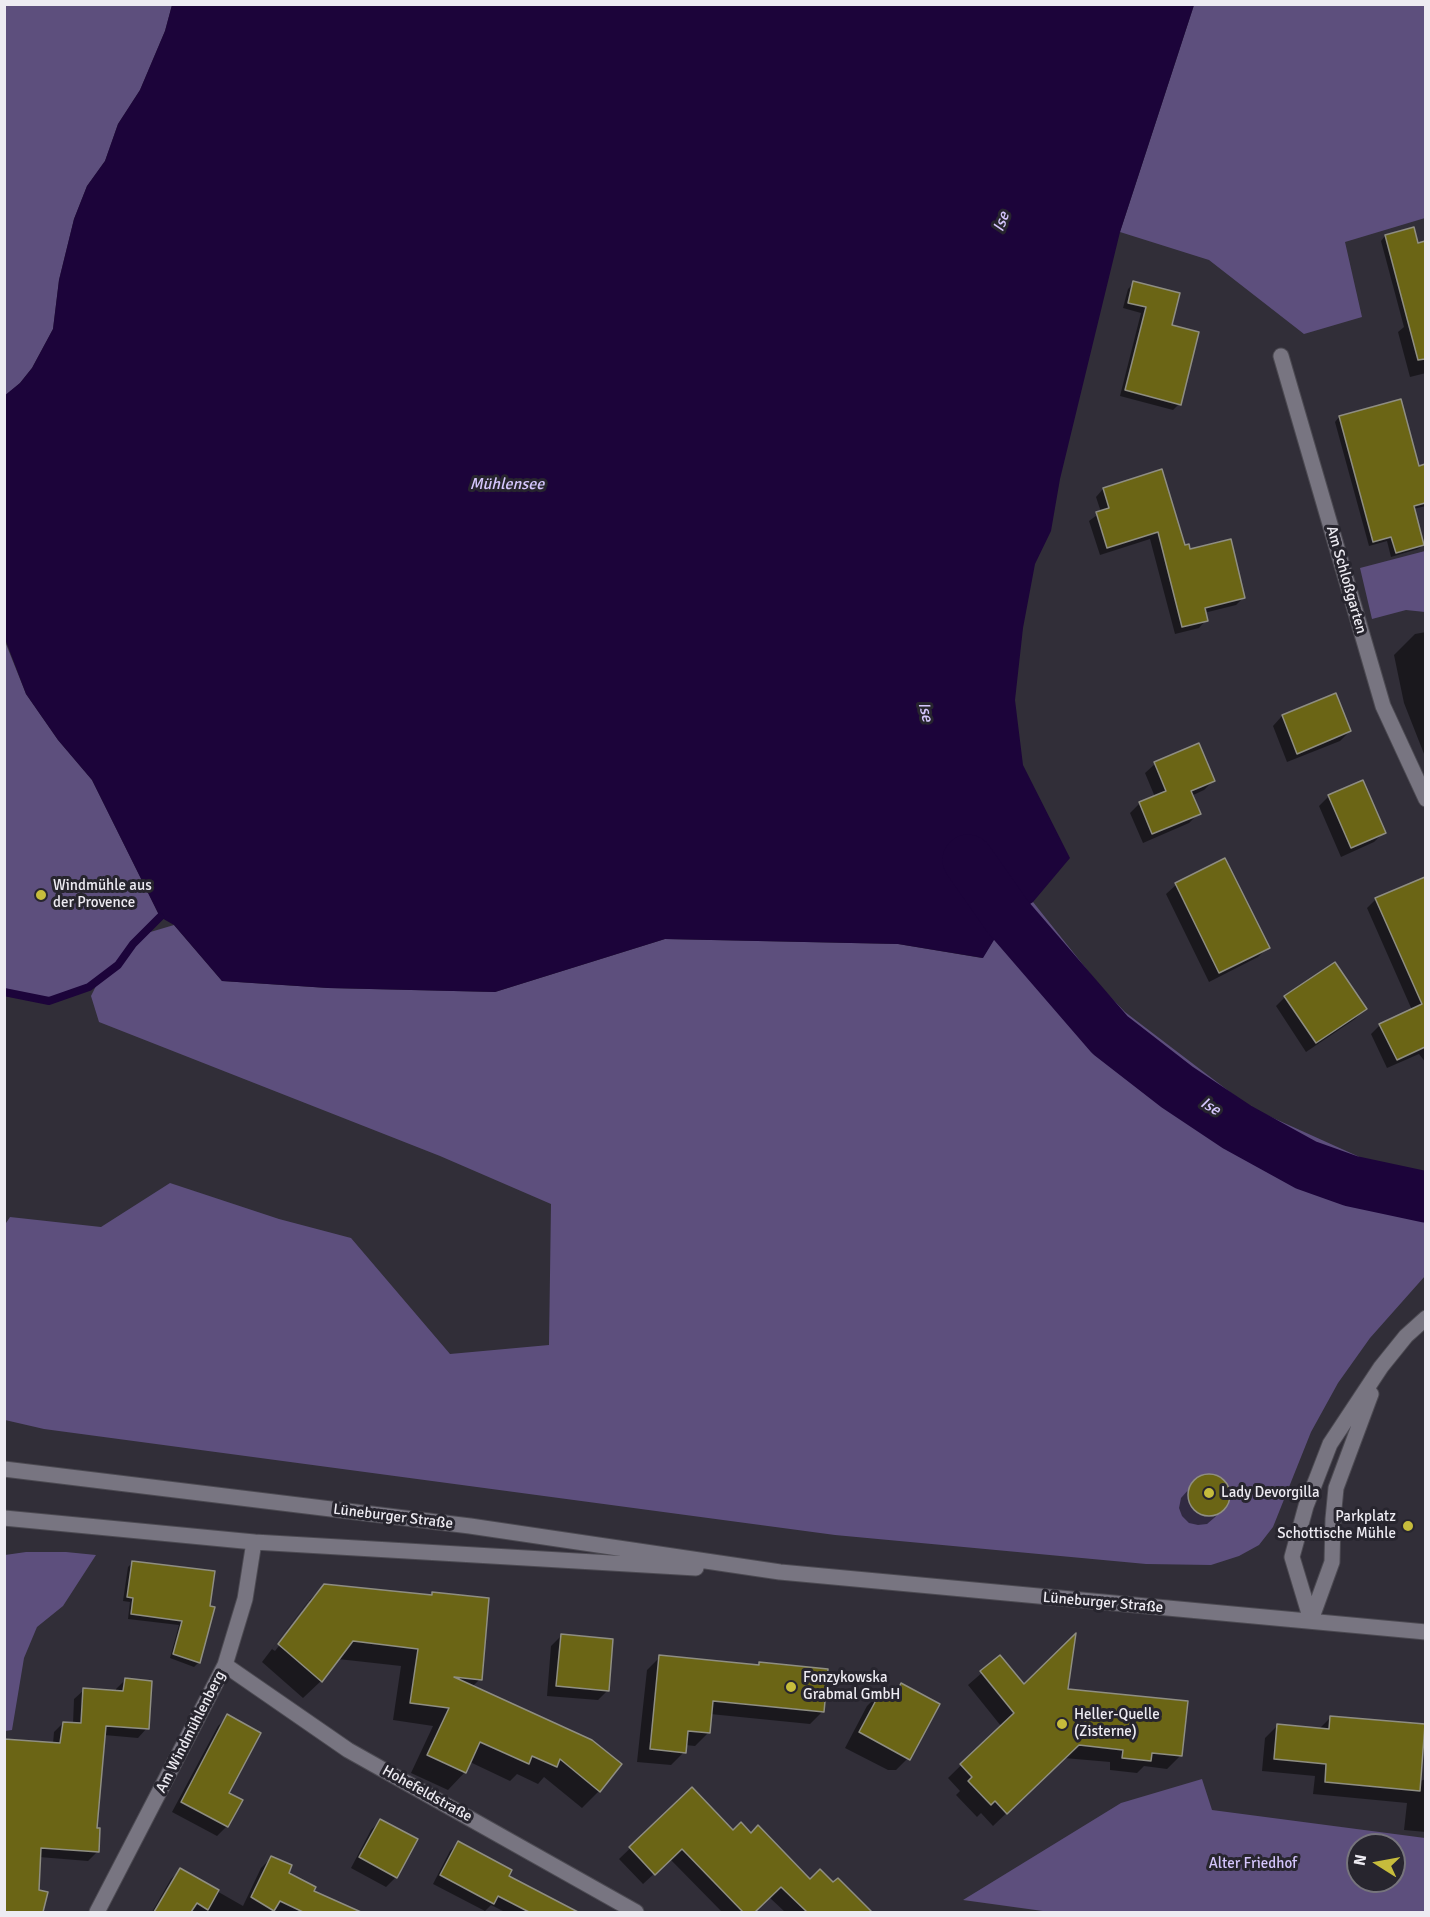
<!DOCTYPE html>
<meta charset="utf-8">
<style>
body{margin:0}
#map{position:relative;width:1430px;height:1917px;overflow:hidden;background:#312e38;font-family:Signika,sans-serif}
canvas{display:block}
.frame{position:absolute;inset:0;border:6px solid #edebf2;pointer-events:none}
.north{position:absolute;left:1346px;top:1833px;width:60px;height:60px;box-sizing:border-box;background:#27252e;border:2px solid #76747c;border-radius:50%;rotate:281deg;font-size:16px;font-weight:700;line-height:24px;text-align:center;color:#edebf2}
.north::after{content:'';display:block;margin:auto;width:21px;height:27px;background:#c6bc3c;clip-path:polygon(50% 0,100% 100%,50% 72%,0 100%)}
</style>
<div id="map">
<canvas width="1430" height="1917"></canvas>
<div class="frame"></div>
<div class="north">N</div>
</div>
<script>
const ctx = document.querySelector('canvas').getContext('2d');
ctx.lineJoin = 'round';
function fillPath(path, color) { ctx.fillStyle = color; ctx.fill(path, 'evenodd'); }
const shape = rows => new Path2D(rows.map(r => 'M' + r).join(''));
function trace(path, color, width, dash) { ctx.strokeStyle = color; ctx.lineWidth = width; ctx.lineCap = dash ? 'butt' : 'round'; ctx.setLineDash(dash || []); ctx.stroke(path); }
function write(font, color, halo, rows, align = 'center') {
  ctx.font = font + ' Signika,sans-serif'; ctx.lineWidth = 6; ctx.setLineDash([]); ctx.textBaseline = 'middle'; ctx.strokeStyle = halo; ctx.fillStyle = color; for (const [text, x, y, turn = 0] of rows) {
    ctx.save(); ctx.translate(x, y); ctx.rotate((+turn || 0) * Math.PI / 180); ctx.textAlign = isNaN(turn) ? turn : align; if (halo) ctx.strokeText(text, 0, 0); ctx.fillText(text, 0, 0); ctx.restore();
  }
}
fillPath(shape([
 [5,5,172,5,165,31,140,90,118,124,105,161,87,186,74,219,59,280,53,329,32,368,20,383,5,396],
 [1194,5,1425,5,1425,218,1345,242,1362,317,1304,334,1209,260,1120,232],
 [1425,551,1425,612,1406,610,1372,619,1360,568],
 [4,639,26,694,58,740,92,780,160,917,147,933,174,925,222,981,328,988,495,992,665,939,898,944,982,958,1008,917,1033,902,1100,986,1125,1012,1251,1108,1364,1159,1425,1176,1425,1276,1370,1338,1338,1383,1311,1432,1273,1527,1259,1545,1239,1556,1211,1565,1146,1564,835,1535,44,1429,5,1420,4,1226,10,1217,101,1227,170,1183,279,1219,351,1238,450,1354,549,1345,551,1204,440,1156,99,1022,91,996,100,978,89,987,49,1001,5,992],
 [26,1552,66,1552,96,1555,63,1606,37,1627,24,1658,12,1730,5,1731,5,1555],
 [1202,1779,1212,1810,1425,1838,1425,1912,1050,1912,963,1900,1121,1803],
 [1358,1845,1394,1845,1394,1881,1358,1881]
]), '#5d4f7d');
fillPath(shape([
 [172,5,1194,5,1120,232,1060,479,1051,531,1035,564,1023,628,1015,700,1023,765,1070,858,1033,902,1008,917,983,958,898,944,665,939,495,992,328,988,222,981,174,925,160,917,92,780,58,740,26,694,5,639,4,396,20,383,32,368,53,329,59,280,74,219,87,186,105,161,118,124,140,90,165,31]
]), '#1c043a');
fillPath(shape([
 [1385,236,1417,244,1425,242,1426,245,1426,373,1410,377,1398,332,1404,327,1381,241],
 [1134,283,1171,326,1179,404,1173,410,1120,396,1141,313,1123,308,1128,289],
 [1339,417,1417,467,1426,465,1426,506,1413,509,1423,545,1418,549,1391,557,1387,541,1369,546,1335,422],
 [1103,489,1184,547,1243,598,1236,605,1204,613,1206,620,1199,628,1175,634,1150,539,1100,555,1089,521,1101,512,1096,497],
 [1426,632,1426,759,1404,703,1394,655,1415,634],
 [1335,695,1350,731,1340,741,1287,762,1273,726,1282,716],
 [1155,764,1214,780,1204,790,1191,796,1199,813,1189,823,1143,843,1130,813,1140,803,1155,797,1145,773],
 [1329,796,1384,832,1374,842,1341,857,1319,806],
 [1421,880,1426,891,1426,1063,1419,1054,1387,1068,1371,1034,1380,1025,1412,1010,1367,908,1376,899],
 [1176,885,1268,947,1258,957,1209,982,1166,894],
 [1285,997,1365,1009,1355,1019,1306,1052,1276,1006],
 [1206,1476,1215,1476,1223,1481,1228,1489,1229,1498,1225,1507,1214,1518,1207,1524,1198,1525,1189,1523,1182,1516,1179,1508,1181,1498,1197,1480],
 [133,1562,214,1573,199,1662,194,1667,170,1658,179,1625,128,1619,130,1602,123,1601,128,1567],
 [324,1585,430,1597,432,1594,480,1679,472,1687,599,1791,582,1808,544,1777,538,1784,517,1774,510,1781,470,1762,465,1772,448,1790,411,1773,433,1726,393,1720,401,1666,338,1659,321,1681,303,1698,262,1662,307,1603],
 [309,1601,313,1601,275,1651,272,1649],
 [561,1636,608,1690,598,1700,547,1696,551,1646],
 [660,1657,757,1666,759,1664,823,1711,810,1724,710,1714,708,1733,695,1746,685,1745,684,1752,671,1765,637,1762,647,1670],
 [1000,1657,1024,1686,1066,1690,1180,1756,1167,1769,1144,1766,1137,1773,1110,1770,1110,1762,1064,1758,993,1826,981,1813,977,1817,956,1795,960,1791,948,1778,1001,1726,968,1685],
 [125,1680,147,1728,138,1738,104,1735,96,1830,97,1852,88,1861,39,1857,38,1891,46,1893,42,1912,4,1912,4,1740,53,1744,54,1732,63,1723,73,1724,74,1699,84,1690,116,1692,116,1689],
 [902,1685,911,1755,896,1770,888,1770,845,1748,867,1706,882,1691,891,1696],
 [228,1716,227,1826,217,1836,172,1812,218,1726],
 [1331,1717,1420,1781,1426,1779,1426,1832,1404,1830,1407,1803,1313,1794,1315,1776,1262,1771,1265,1738,1278,1725,1319,1729],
 [692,1789,733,1832,751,1835,810,1881,833,1885,838,1880,871,1912,785,1912,769,1897,753,1912,722,1912,670,1859,643,1884,619,1859],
 [380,1821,396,1877,386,1887,351,1868,371,1830],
 [459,1842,507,1876,555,1902,549,1912,505,1912,491,1905,485,1911,433,1884,450,1851],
 [271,1858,288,1874,312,1891,357,1912,152,1912,171,1879,180,1870,243,1906,261,1868]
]), '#0007');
trace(shape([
 [4,992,49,1001,89,987,118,965,133,944,160,917]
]), '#1c043a', 8);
trace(shape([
 [968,860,1008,917,1110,1035,1177,1087,1237,1127,1306,1165,1351,1181,1426,1197]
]), '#1c043a', 51);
const building = shape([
 [1414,227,1418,243,1425,241,1425,359,1418,360,1385,235,1414,227],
 [1133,281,1180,293,1172,325,1199,332,1181,405,1125,390,1146,307,1128,303,1133,281],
 [1401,399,1419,466,1425,464,1425,503,1414,506,1424,545,1396,553,1391,537,1373,542,1339,416,1401,399],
 [1162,469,1185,545,1189,544,1190,549,1231,539,1245,598,1205,608,1208,621,1182,627,1158,532,1107,548,1096,512,1109,508,1103,488,1162,469],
 [1336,693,1351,731,1297,754,1282,715,1336,693],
 [1199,743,1215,781,1191,791,1201,814,1152,834,1139,802,1166,791,1154,762,1199,743],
 [1363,780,1386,833,1351,848,1328,795,1363,780],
 [1225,858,1270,948,1219,973,1175,883,1225,858],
 [1425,877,1425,1047,1397,1060,1379,1024,1422,1004,1375,898,1425,877],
 [1335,962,1367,1009,1316,1043,1284,996,1335,962],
 '1188 1495a21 21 0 1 1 42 0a21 21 0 1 1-42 0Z',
 [132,1561,215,1571,210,1606,215,1607,200,1663,173,1654,182,1621,131,1614,133,1598,127,1597,132,1561],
 [324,1584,432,1595,432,1592,489,1598,482,1680,454,1677,592,1740,622,1764,600,1792,560,1759,557,1767,532,1756,529,1764,480,1742,466,1773,427,1755,449,1708,410,1703,418,1649,353,1641,322,1682,278,1644,324,1584],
 [1076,1633,1068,1689,1188,1701,1182,1756,1152,1753,1151,1761,1122,1758,1123,1750,1079,1745,1007,1814,995,1801,991,1805,968,1781,972,1777,960,1764,1014,1713,980,1671,1000,1655,1024,1684,1076,1633],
 [561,1634,613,1639,609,1691,556,1686,561,1634],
 [659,1655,759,1665,759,1662,828,1669,824,1712,713,1701,710,1733,688,1731,686,1753,650,1749,659,1655],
 [125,1678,152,1681,149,1729,106,1726,97,1828,100,1828,99,1852,41,1848,39,1890,48,1892,43,1912,4,1912,4,1739,60,1743,63,1722,81,1723,83,1688,123,1691,125,1678],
 [901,1683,940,1704,910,1760,859,1732,882,1689,895,1696,901,1683],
 [227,1714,261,1733,229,1793,243,1800,228,1827,181,1802,227,1714],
 [1330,1716,1425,1724,1420,1791,1325,1782,1326,1764,1274,1759,1277,1724,1329,1729,1330,1716],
 [692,1787,733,1830,741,1822,751,1833,758,1825,810,1879,820,1869,833,1882,838,1878,872,1912,807,1912,781,1887,755,1912,743,1912,682,1849,655,1875,629,1847,692,1787],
 [380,1819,418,1839,397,1878,359,1857,380,1819],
 [458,1841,512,1870,509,1876,578,1912,529,1912,498,1896,494,1904,440,1875,458,1841],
 [271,1856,292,1865,289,1873,316,1887,314,1891,361,1912,303,1912,280,1901,274,1911,251,1897,271,1856],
 [180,1868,219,1890,208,1910,197,1903,191,1912,154,1912,180,1868]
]);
fillPath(building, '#6b6515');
trace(building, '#8f8e82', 1.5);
const minor = shape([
 [1281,356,1383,706,1426,799],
 [4,1469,470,1526,780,1572,1426,1632],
 [4,1518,254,1542,696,1568],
 [1311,1620,1292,1557,1306,1506,1330,1444,1381,1367,1406,1336,1426,1318],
 [1311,1620,1332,1562,1333,1519,1336,1488,1371,1394],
 [225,1665,348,1750,636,1912],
 [97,1912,225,1665,245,1599,254,1542]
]);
trace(minor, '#4c4a52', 17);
trace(minor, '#787581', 15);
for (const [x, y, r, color] of [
 [41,895,6,"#c6bc3c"],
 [1209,1493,6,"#c6bc3c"],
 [1408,1526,6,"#c6bc3c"],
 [791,1687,6,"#c6bc3c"],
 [1062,1724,6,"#c6bc3c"]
]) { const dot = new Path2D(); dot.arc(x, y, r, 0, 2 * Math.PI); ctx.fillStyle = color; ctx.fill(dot); trace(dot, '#27252e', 2); }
write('15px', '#edebf2', '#27252e', [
 ["Am Schloßgarten",1346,580,74],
 ["Lüneburger Straße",393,1517,7],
 ["Lüneburger Straße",1103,1603,5],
 ["Am Windmühlenberg",191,1732,-63],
 ["Hohefeldstraße",427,1794,29]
]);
write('15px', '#edebf2', '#27252e', [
 ["Windmühle aus",53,886],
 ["der Provence",53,903],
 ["Lady Devorgilla",1221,1493],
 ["Parkplatz",1396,1517,"right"],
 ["Schottische Mühle",1396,1534,"right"],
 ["Fonzykowska",803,1678],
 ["Grabmal GmbH",803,1695],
 ["Heller-Quelle",1074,1715],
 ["(Zisterne)",1074,1732]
], 'left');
write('15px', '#d4c5fb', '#27252e', [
 ["Alter Friedhof",1253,1864]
]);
write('italic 16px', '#d5c6fd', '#27252e', [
 ["Ise",1002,222,-70],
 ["Mühlensee",507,485],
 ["Ise",925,712,76],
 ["Ise",1210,1107,31]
]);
</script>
